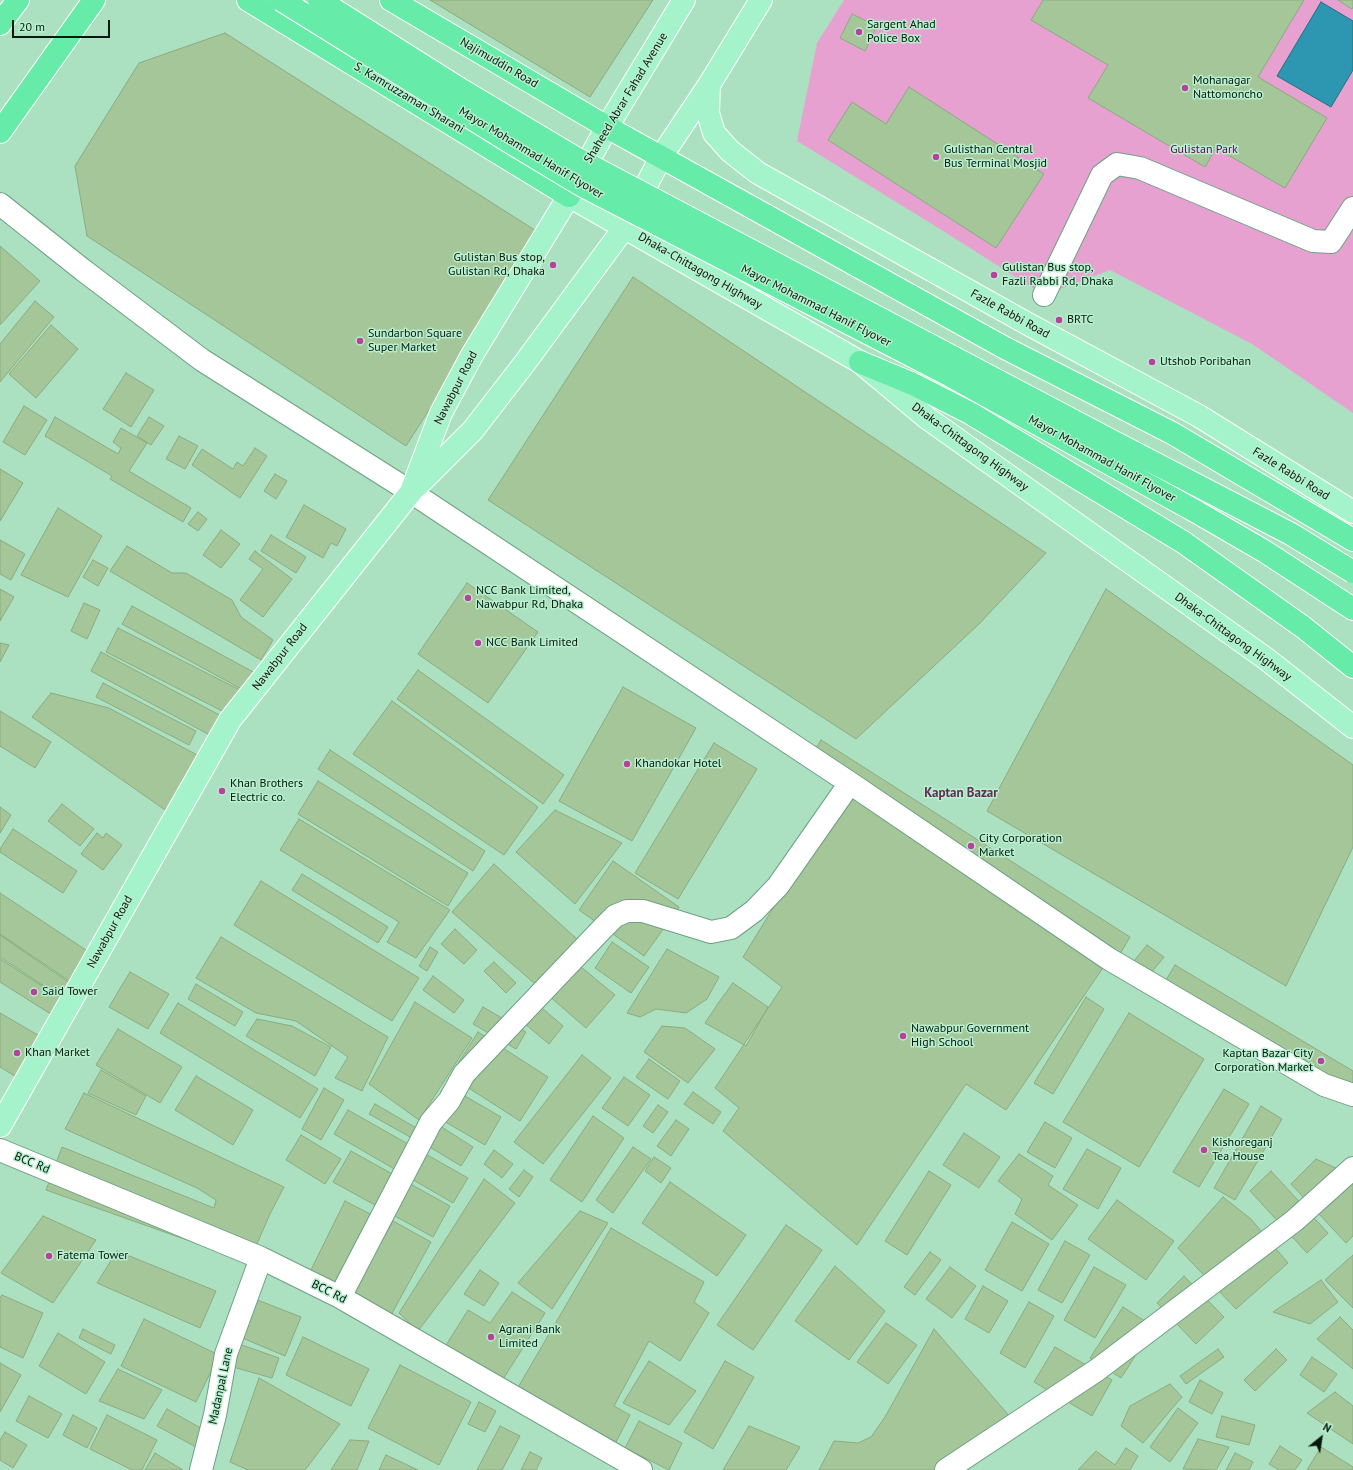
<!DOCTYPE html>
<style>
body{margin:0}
#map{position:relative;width:1353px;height:1470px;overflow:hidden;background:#abe1c1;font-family:"PT Sans",sans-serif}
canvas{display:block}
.north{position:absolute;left:1301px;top:1418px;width:40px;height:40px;-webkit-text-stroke:3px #b8efce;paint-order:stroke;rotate:30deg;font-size:11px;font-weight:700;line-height:16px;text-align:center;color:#04190e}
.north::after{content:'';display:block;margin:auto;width:14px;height:18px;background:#04190e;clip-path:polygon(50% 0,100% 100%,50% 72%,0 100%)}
.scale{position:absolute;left:12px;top:20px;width:98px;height:18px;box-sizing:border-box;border:2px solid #04190e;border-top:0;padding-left:5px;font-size:12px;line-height:14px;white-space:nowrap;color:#04190e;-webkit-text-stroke:3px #b8efce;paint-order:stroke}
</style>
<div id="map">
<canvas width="1353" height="1470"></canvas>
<div class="north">N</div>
<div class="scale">20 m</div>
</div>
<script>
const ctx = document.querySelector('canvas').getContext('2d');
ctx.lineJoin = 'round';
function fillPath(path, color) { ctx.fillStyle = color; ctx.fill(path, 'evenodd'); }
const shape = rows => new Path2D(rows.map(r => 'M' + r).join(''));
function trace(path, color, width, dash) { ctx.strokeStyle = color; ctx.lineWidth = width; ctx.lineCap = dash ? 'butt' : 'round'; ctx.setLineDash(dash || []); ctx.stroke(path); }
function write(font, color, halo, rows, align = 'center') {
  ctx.font = font + ' "PT Sans",sans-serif'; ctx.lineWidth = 3; ctx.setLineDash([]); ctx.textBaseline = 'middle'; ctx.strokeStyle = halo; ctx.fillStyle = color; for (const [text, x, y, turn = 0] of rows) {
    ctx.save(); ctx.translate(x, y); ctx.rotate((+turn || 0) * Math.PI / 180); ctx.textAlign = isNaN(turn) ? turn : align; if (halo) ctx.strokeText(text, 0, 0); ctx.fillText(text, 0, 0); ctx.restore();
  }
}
fillPath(shape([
 [844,0,1353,0,1353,413,1252,344,1110,270,1044,295,940,229,797,141,817,43]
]), '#e6a1d1');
const water = shape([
 [1321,2,1353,21,1353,70,1331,107,1277,76,1321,2]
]);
fillPath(water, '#2d96b1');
trace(water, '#217080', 1);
const building = shape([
 [430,0,653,0,590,97,430,0],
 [1043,0,1304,0,1258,77,1327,118,1285,188,1216,148,1205,167,1088,98,1108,65,1031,20,1043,0],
 [1338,0,1353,0,1353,7,1352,9,1338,0],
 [852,14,877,26,865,51,840,38,852,14],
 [225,33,541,234,406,446,87,236,75,166,139,63,225,33],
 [909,87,1044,174,996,248,828,140,852,102,886,124,909,87],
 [0,246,40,281,0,325,0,246],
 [633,277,1046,553,979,624,856,739,488,500,633,277],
 [35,301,54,317,0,382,0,344,35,301],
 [51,325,78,349,36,398,9,374,51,325],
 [126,373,154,390,131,427,103,409,126,373],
 [24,406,47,420,25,455,3,442,24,406],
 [55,417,118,454,121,448,113,442,121,428,147,443,129,471,191,508,183,522,110,479,112,476,45,436,55,417],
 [149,417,164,426,151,445,137,436,149,417],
 [179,436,198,446,185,469,166,459,179,436],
 [255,448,267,456,240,498,192,465,202,449,233,469,237,462,243,466,255,448],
 [0,469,23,483,0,521,0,469],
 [275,474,287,481,276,499,264,491,275,474],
 [304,505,346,529,337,546,331,543,323,558,286,537,304,505],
 [58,508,102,536,68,597,21,575,58,508],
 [198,512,207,519,198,531,188,524,198,512],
 [221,530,240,544,221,568,203,555,221,530],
 [271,535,306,557,296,573,261,551,271,535],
 [0,540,25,554,11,580,0,574,0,540],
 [127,546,172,573,186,573,232,600,241,617,273,640,261,660,110,571,127,546],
 [255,551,292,579,263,617,240,600,263,569,249,559,255,551],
 [93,560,108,568,98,586,83,577,93,560],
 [467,583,538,632,488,703,418,654,467,583],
 [0,589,14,597,0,621,0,589],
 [1106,589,1353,765,1353,847,1286,986,987,811,1106,589],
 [84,603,100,610,87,639,71,631,84,603],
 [132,606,257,674,247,692,122,624,132,606],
 [118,628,248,694,236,718,106,652,118,628],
 [0,643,9,645,0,662,0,643],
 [101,652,229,720,219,740,91,671,101,652],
 [418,670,564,775,543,804,397,699,418,670],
 [103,683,196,731,189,745,96,697,103,683],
 [623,687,696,728,632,841,559,801,623,687],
 [51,693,109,708,201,757,168,812,32,717,51,693],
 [392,701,538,807,504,855,353,754,392,701],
 [0,711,51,742,35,768,0,746,0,711],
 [821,740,1130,937,1120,954,812,755,821,740],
 [714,743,757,769,678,899,635,873,714,743],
 [330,750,485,851,473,871,318,769,330,750],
 [318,781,468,873,448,906,298,814,318,781],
 [850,783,1109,959,1006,1110,966,1084,857,1245,723,1131,739,1108,715,1088,782,987,743,957,850,783],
 [62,804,94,829,80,846,48,821,62,804],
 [0,807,11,815,0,833,0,807],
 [555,810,622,843,575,904,516,852,555,810],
 [299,819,450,910,416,958,387,942,399,922,280,850,299,819],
 [13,829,77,871,63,893,0,852,0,849,13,829],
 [97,833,103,838,106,833,122,845,103,870,81,854,97,833],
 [613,861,679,907,644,956,579,910,613,861],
 [494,864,588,949,575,962,615,995,586,1028,452,912,494,864],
 [302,874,388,927,378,943,292,890,302,874],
 [261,881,419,978,392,1021,234,925,261,881],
 [0,893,104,962,84,991,0,934,0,893],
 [455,929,477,950,464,964,441,944,455,929],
 [0,935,77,988,68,1002,0,957,0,935],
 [221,937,388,1037,362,1091,335,1078,348,1057,296,1021,256,1013,196,978,221,937],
 [612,942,649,967,631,993,595,968,612,942],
 [1147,945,1164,957,1151,973,1134,961,1147,945],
 [430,947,438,952,427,971,419,966,430,947],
 [667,949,719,977,707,999,686,1013,656,1009,640,1017,627,1013,667,949],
 [0,959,67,1002,57,1018,0,982,0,959],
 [494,962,516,983,506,993,484,971,494,962],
 [1175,965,1353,1071,1353,1090,1166,980,1175,965],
 [130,972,169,994,148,1029,109,1007,130,972],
 [433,976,464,1000,454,1013,423,990,433,976],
 [733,983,768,1007,746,1046,705,1023,719,1002,733,983],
 [196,984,243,1012,235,1026,188,999,196,984],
 [528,996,563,1026,549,1044,513,1014,528,996],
 [1086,997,1104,1009,1053,1094,1034,1083,1086,997],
 [415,1002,472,1038,419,1120,369,1084,415,1002],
 [178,1003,318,1089,300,1118,160,1033,178,1003],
 [483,1007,526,1032,516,1049,473,1024,483,1007],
 [0,1013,43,1038,20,1079,0,1067,0,1013],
 [1129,1013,1204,1059,1139,1167,1063,1122,1129,1013],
 [257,1019,292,1026,331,1047,315,1076,246,1036,257,1019],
 [662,1026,685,1028,715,1049,688,1083,644,1052,662,1026],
 [118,1029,182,1067,160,1103,96,1065,118,1029],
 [478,1032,548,1077,520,1121,450,1076,478,1032],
 [582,1055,611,1078,543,1164,514,1142,582,1055],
 [649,1059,680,1081,668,1099,636,1077,649,1059],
 [101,1070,146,1096,136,1115,88,1093,101,1070],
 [196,1076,253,1110,233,1145,175,1110,196,1076],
 [624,1077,650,1095,628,1126,602,1108,624,1077],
 [446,1085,501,1117,485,1145,430,1113,446,1085],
 [324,1088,344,1100,321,1140,302,1129,324,1088],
 [1224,1089,1249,1104,1199,1187,1173,1172,1224,1089],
 [693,1092,721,1112,713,1124,684,1104,693,1092],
 [84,1093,284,1187,270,1214,249,1262,46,1190,62,1147,214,1208,216,1200,197,1188,65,1129,84,1093],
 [375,1104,425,1133,419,1142,369,1114,375,1104],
 [658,1105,668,1112,653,1133,643,1126,658,1105],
 [1261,1106,1282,1119,1235,1200,1214,1188,1261,1106],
 [348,1110,468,1178,453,1203,334,1134,348,1110],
 [593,1116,624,1138,582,1202,550,1180,593,1116],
 [676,1120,689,1129,671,1156,657,1146,676,1120],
 [1045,1122,1072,1138,1055,1168,1027,1152,1045,1122],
 [440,1126,473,1147,461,1166,428,1146,440,1126],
 [964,1133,1000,1157,979,1188,943,1165,964,1133],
 [301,1135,341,1159,325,1184,286,1160,301,1135],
 [633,1147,651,1159,613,1213,596,1200,633,1147],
 [1087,1149,1121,1168,1098,1209,1063,1189,1087,1149],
 [494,1150,513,1164,502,1178,484,1164,494,1150],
 [351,1151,450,1206,433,1237,333,1182,351,1151],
 [1019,1154,1053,1176,1048,1185,1078,1205,1052,1240,1015,1214,1022,1199,998,1181,1019,1154],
 [654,1157,671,1168,661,1183,645,1171,654,1157],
 [1316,1159,1353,1176,1353,1236,1346,1243,1291,1184,1316,1159],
 [524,1170,533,1177,519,1197,509,1189,524,1170],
 [929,1171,951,1185,907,1255,885,1241,929,1171],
 [1271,1171,1328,1233,1307,1253,1250,1191,1271,1171],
 [484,1179,515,1203,418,1331,399,1313,484,1179],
 [670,1182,746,1235,717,1276,642,1223,670,1182],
 [1223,1197,1251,1219,1288,1263,1236,1309,1178,1248,1223,1197],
 [1117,1200,1174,1241,1146,1280,1088,1239,1117,1200],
 [345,1201,378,1218,336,1304,302,1288,345,1201],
 [580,1211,608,1223,552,1309,518,1283,580,1211],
 [43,1216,96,1240,53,1303,1,1273,43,1216],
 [393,1221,431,1242,384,1328,346,1307,393,1221],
 [1012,1222,1049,1244,1022,1291,985,1270,1012,1222],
 [786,1225,822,1250,753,1350,717,1325,786,1225],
 [611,1228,704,1282,694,1302,709,1313,680,1361,649,1341,614,1406,630,1415,616,1442,517,1389,611,1228],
 [1065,1241,1090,1255,1062,1303,1038,1290,1065,1241],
 [117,1251,216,1291,200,1328,97,1283,117,1251],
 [930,1252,941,1260,915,1295,904,1287,930,1252],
 [1353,1255,1353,1308,1325,1280,1353,1255],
 [835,1266,885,1311,849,1360,795,1321,835,1266],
 [950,1267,976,1286,952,1318,926,1299,950,1267],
 [1094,1267,1126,1285,1095,1338,1064,1320,1094,1267],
 [480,1270,499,1283,484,1306,464,1294,480,1270],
 [1184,1276,1224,1317,1196,1344,1157,1303,1184,1276],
 [1321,1280,1338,1302,1310,1324,1273,1312,1321,1280],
 [983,1286,1008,1301,989,1333,965,1319,983,1286],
 [512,1292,545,1313,500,1384,443,1350,468,1310,490,1323,512,1292],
 [2,1295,43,1313,23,1358,0,1347,0,1298,2,1295],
 [255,1299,301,1317,285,1356,240,1337,255,1299],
 [1029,1302,1054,1316,1025,1368,1000,1353,1029,1302],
 [1123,1307,1154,1327,1121,1378,1090,1358,1123,1307],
 [1340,1317,1353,1330,1353,1369,1317,1339,1340,1317],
 [144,1319,219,1355,196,1402,121,1366,144,1319],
 [886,1323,917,1345,888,1384,857,1362,886,1323],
 [83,1329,115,1345,111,1354,79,1338,83,1329],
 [934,1329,1018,1426,963,1470,819,1470,834,1441,858,1443,871,1437,885,1417,934,1329],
 [58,1333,105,1362,86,1394,39,1366,58,1333],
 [303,1337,369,1369,351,1406,286,1375,303,1337],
 [239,1344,279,1358,272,1378,233,1367,239,1344],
 [1055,1347,1112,1380,1092,1416,1034,1382,1055,1347],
 [1218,1349,1224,1357,1186,1384,1180,1376,1218,1349],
 [1276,1349,1287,1360,1255,1391,1244,1380,1276,1349],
 [1312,1357,1337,1374,1324,1392,1300,1375,1312,1357],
 [649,1361,696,1391,669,1425,623,1403,649,1361],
 [725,1361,754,1377,713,1449,684,1432,725,1361],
 [0,1363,21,1375,0,1412,0,1363],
 [400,1365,471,1402,439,1465,368,1428,400,1365],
 [118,1369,162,1390,144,1419,99,1401,118,1369],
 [259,1378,340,1424,305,1470,248,1470,230,1462,259,1378],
 [1200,1380,1223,1393,1212,1414,1189,1402,1200,1380],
 [1170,1384,1182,1397,1143,1443,1121,1426,1130,1406,1170,1384],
 [1335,1392,1353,1406,1353,1444,1307,1413,1335,1392],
 [29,1396,62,1414,48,1438,16,1421,29,1396],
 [479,1402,496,1411,485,1432,468,1424,479,1402],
 [1178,1408,1198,1423,1170,1462,1150,1447,1178,1408],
 [167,1409,206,1431,196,1447,157,1426,167,1409],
 [73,1415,97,1428,87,1448,63,1435,73,1415],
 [107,1415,157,1440,142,1470,132,1470,90,1449,107,1415],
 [1222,1416,1255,1425,1249,1445,1216,1437,1222,1416],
 [639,1421,682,1443,669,1470,625,1448,639,1421],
 [500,1426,520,1436,502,1470,477,1470,500,1426],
 [749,1426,800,1447,786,1470,723,1470,749,1426],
 [5,1432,27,1445,13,1468,0,1460,0,1440,5,1432],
 [1198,1439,1229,1447,1216,1470,1183,1469,1198,1439],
 [350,1440,369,1441,357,1470,331,1470,350,1440],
 [1280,1446,1302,1460,1295,1470,1279,1470,1269,1464,1280,1446],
 [1321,1447,1353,1467,1353,1470,1307,1470,1321,1447],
 [1126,1448,1138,1456,1130,1470,1078,1470,1096,1451,1115,1465,1126,1448],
 [530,1452,542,1458,536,1470,521,1470,530,1452],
 [155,1453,183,1470,145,1470,155,1453],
 [1235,1453,1253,1462,1249,1470,1226,1470,1235,1453],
 [386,1455,418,1470,379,1470,386,1455]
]);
fillPath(building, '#a4c699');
trace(building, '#8aab7f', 1);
const minor = shape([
 [0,204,83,270,202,360,411,492,850,783,1109,959,1324,1085,1353,1095],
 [1044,295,1102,175,1117,164,1140,168,1313,241,1331,242,1353,208],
 [0,1150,261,1258,340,1297,641,1470],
 [340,1297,431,1122,449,1101,464,1074,603,928,615,916,627,911,643,911,711,932,731,928,754,911,778,886,850,783],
 [201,1470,215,1415,226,1354,261,1258],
 [946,1470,1097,1370,1294,1221,1353,1168]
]);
const major = shape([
 [709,85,708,113,714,133,730,151,758,173,1028,324,1199,416,1353,512],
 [569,196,860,362,927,418,1265,658,1353,727],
 [416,487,473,430,524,364,624,228,661,157,709,85,761,0],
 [0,1126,230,720,411,492,441,413,472,355,569,196,607,127,684,0]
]);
const highway = shape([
 [248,0,569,196],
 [391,0,607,127,1005,348,1172,433,1353,540],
 [0,24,18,0],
 [0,132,94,0],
 [860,362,913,384,970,413,1183,542,1303,627,1353,667],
 [1195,511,1264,551,1353,609]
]);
trace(minor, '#6da183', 24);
trace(major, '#fff', 24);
trace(highway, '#fff', 24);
trace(minor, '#fff', 22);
trace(major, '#a4f3cb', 22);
trace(highway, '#67eba8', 22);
const highwayBridge = shape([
 [281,0,508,141,581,185,951,376,1195,511],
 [319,0,460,89,574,157,1112,441,1291,534,1353,572]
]);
trace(highwayBridge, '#fff', 24, []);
trace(highwayBridge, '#67eba8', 22);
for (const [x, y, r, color] of [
 [859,32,4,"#b7429b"],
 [1185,88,4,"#b7429b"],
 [936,157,4,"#b7429b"],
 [553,265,4,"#b7429b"],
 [994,275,4,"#b7429b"],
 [1059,320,4,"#b7429b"],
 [360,341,4,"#b7429b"],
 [1152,362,4,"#b7429b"],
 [468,598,4,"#b7429b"],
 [478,643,4,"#b7429b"],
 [627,764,4,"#b7429b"],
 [222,791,4,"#b7429b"],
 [971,846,4,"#b7429b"],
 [34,992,4,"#b7429b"],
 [903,1036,4,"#b7429b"],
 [17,1053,4,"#b7429b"],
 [1321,1061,4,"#b7429b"],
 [1204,1150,4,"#b7429b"],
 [49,1256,4,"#b7429b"],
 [491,1337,4,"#b7429b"]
]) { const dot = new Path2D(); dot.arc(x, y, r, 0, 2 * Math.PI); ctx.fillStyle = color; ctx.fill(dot); trace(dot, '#b8efce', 1.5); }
write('12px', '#04190e', '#b8efce', [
 ["Sargent Ahad",867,25],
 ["Police Box",867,39],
 ["Mohanagar",1193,81],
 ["Nattomoncho",1193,95],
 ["Gulisthan Central",944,150],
 ["Bus Terminal Mosjid",944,164],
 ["Gulistan Bus stop,",545,258,"right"],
 ["Gulistan Rd, Dhaka",545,272,"right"],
 ["Gulistan Bus stop,",1002,268],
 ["Fazli Rabbi Rd, Dhaka",1002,282],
 ["BRTC",1067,320],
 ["Sundarbon Square",368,334],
 ["Super Market",368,348],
 ["Utshob Poribahan",1160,362],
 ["NCC Bank Limited,",476,591],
 ["Nawabpur Rd, Dhaka",476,605],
 ["NCC Bank Limited",486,643],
 ["Khandokar Hotel",635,764],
 ["Khan Brothers",230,784],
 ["Electric co.",230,798],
 ["City Corporation",979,839],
 ["Market",979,853],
 ["Said Tower",42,992],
 ["Nawabpur Government",911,1029],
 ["High School",911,1043],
 ["Khan Market",25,1053],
 ["Kaptan Bazar City",1313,1054,"right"],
 ["Corporation Market",1313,1068,"right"],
 ["Kishoreganj",1212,1143],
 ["Tea House",1212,1157],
 ["Fatema Tower",57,1256],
 ["Agrani Bank",499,1330],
 ["Limited",499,1344]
], 'left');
write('12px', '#04190e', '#b8efce', [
 ["Najimuddin Road",499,63,30],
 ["S. Kamruzzaman Sharani",409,98,31],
 ["Shaheed Abrar Fahad Avenue",626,98,-59],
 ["Mayor Mohammad Hanif Flyover",531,153,31],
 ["Dhaka-Chittagong Highway",700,271,30],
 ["Mayor Mohammad Hanif Flyover",816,306,27],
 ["Fazle Rabbi Road",1010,314,29],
 ["Nawabpur Road",456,388,-63],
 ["Dhaka-Chittagong Highway",970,447,36],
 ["Mayor Mohammad Hanif Flyover",1102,459,29],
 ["Fazle Rabbi Road",1291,474,32],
 ["Dhaka-Chittagong Highway",1233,637,36],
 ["Nawabpur Road",280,657,-52],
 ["Nawabpur Road",110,932,-61],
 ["BCC Rd",32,1163,23],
 ["BCC Rd",329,1292,27],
 ["Madanpal Lane",221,1386,-78]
]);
write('12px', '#690056', '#b8efce', [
 ["Gulistan Park",1204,150]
]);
write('bold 13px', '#642b56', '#b8efce', [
 ["Kaptan Bazar",961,793]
]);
</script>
